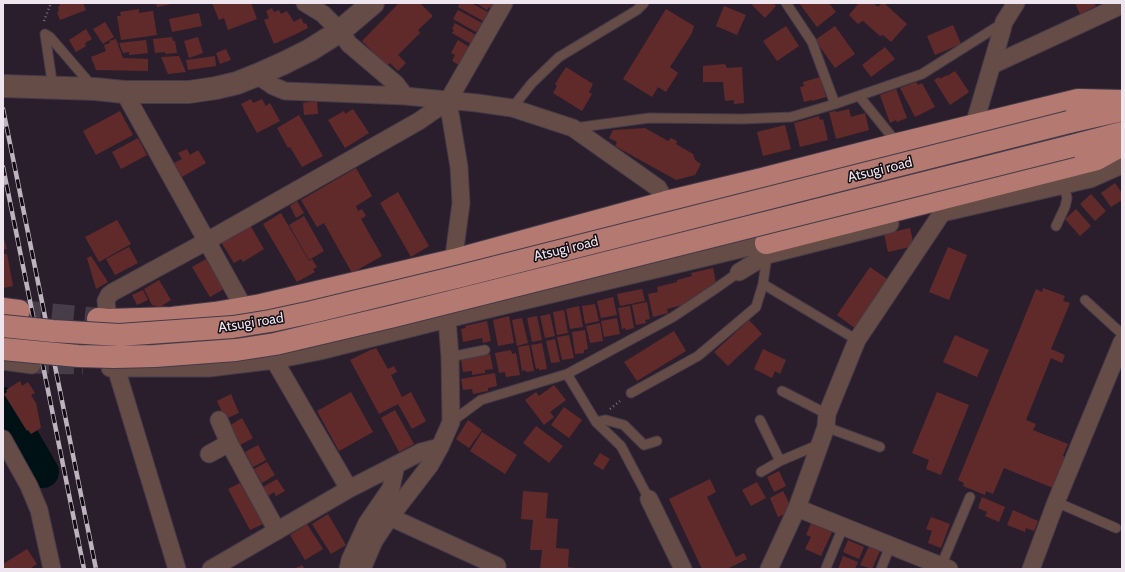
<!DOCTYPE html>
<style>
body{margin:0}
#map{position:relative;width:1125px;height:572px;overflow:hidden;background:#2a1e2d;font-family:Cabin,sans-serif}
canvas{display:block}
.frame{position:absolute;inset:0;border:4px solid #eee5ef;pointer-events:none}
</style>
<div id="map">
<canvas width="1125" height="572"></canvas>
<div class="frame"></div>
</div>
<script>
const ctx = document.querySelector('canvas').getContext('2d');
ctx.lineJoin = 'round';
const shape = rows => new Path2D(rows.map(r => 'M' + r).join(''));
function trace(path, color, width, dash) { ctx.strokeStyle = color; ctx.lineWidth = width; ctx.lineCap = dash ? 'butt' : 'round'; ctx.setLineDash(dash || []); ctx.stroke(path); }
function fillPath(path, color) { ctx.fillStyle = color; ctx.fill(path, 'evenodd'); }
function write(font, color, halo, rows, align = 'center') {
  ctx.font = font + ' Cabin,sans-serif'; ctx.lineWidth = 3; ctx.setLineDash([]); ctx.textBaseline = 'middle'; ctx.strokeStyle = halo; ctx.fillStyle = color; for (const [text, x, y, turn = 0] of rows) {
    ctx.save(); ctx.translate(x, y); ctx.rotate((+turn || 0) * Math.PI / 180); ctx.textAlign = isNaN(turn) ? turn : align; if (halo) ctx.strokeText(text, 0, 0); ctx.fillText(text, 0, 0); ctx.restore();
  }
}
trace(shape([
 [3,403,43,472]
]), '#001115', 32);
fillPath(shape([
 [63,3,83,3,86,10,60,20,57,12,59,11,58,7,60,6,59,4],
 [156,3,171,3,171,4,157,7],
 [212,3,251,3,257,19,228,30,224,18,219,20],
 [399,3,420,3,433,16,418,30,420,33,398,55,406,63,398,71,390,63,387,66,362,41],
 [460,3,471,3,488,12,483,21,458,7],
 [476,3,494,3,491,8,489,7,487,10],
 [754,3,773,3,776,6,765,18,752,5],
 [799,3,829,3,836,12,817,27],
 [859,3,873,3,878,7,882,3,884,3,907,24,891,42,883,35,880,36,863,21,858,24,849,15],
 [1075,3,1094,3,1096,6,1080,14],
 [724,6,746,15,737,35,716,26],
 [272,8,274,12,279,10,281,14,287,11,294,22,301,18,304,24,306,23,308,28,294,35,274,44,264,20,269,18,266,11],
 [139,9,139,13,153,11,157,35,121,40,117,16,121,16,120,12],
 [666,9,694,26,692,33,670,67,678,73,666,92,658,87,652,97,623,79],
 [458,10,482,23,476,32,453,19],
 [199,13,202,26,172,32,169,19],
 [105,22,114,37,103,44,93,29],
 [455,23,476,35,471,44,452,33,454,30,452,29],
 [953,25,961,44,935,55,927,36],
 [786,26,799,46,777,61,763,41],
 [835,26,855,54,835,68,815,40],
 [86,29,92,39,85,43,86,46,76,52,69,40],
 [172,37,173,41,175,41,177,53,165,54,165,52,155,53,153,39],
 [198,37,203,53,189,58,184,41],
 [116,39,123,58,148,59,148,71,96,70,91,57,106,51,104,45,110,43,109,41],
 [146,40,148,53,129,55,129,52,123,53,119,43],
 [458,40,469,47,459,65,452,61,455,55,451,53],
 [885,47,895,59,871,77,862,65],
 [226,49,231,60,220,64,216,53],
 [179,56,186,72,168,74,161,57],
 [215,56,216,66,188,70,186,60],
 [725,64,727,68,742,67,744,103,734,104,734,100,725,101,723,82,703,82,703,66],
 [566,67,593,84,589,92,592,94,582,111,553,93,557,86,555,84],
 [955,71,969,92,950,105,934,80,939,77,940,79,947,75,947,76],
 [820,77,826,97,812,101,812,100,804,102,800,87,804,86,803,82],
 [916,82,918,85,922,83,935,107,915,117,900,88],
 [896,89,907,118,897,122,896,120,890,123,880,95],
 [251,99,253,103,262,99,266,106,270,103,280,121,257,133,241,104],
 [317,101,318,114,304,115,303,103],
 [353,109,369,133,345,148,328,120,344,111,345,114],
 [849,109,851,117,865,113,869,130,836,139,829,112,836,111,836,112],
 [120,111,133,135,96,155,83,131],
 [299,115,323,156,302,167,290,147,288,148,277,128],
 [819,116,820,120,823,119,828,140,800,147,794,123],
 [785,125,791,149,763,156,757,132],
 [645,128,668,141,671,138,677,141,676,144,693,154,695,160,701,164,695,175,676,180,615,146,617,142,609,138,613,130],
 [138,138,147,155,121,169,112,152],
 [187,149,190,155,198,150,206,163,182,177,174,163,182,159,178,153],
 [356,168,372,196,356,206,358,211,362,209,366,216,361,219,382,256,352,273,324,223,317,227,301,200],
 [1115,183,1122,193,1122,200,1111,207,1101,193],
 [398,192,429,246,411,257,380,203],
 [1091,194,1106,211,1095,221,1080,204],
 [297,201,304,213,296,218,290,206],
 [1076,209,1091,226,1080,236,1065,219],
 [281,213,309,261,312,259,317,267,313,269,315,272,297,282,263,224],
 [304,216,324,251,309,260,289,225],
 [117,220,131,244,99,262,85,237],
 [250,225,264,249,243,262,241,259,234,263,221,242],
 [910,228,914,246,888,252,884,234],
 [3,235,7,249,3,250],
 [129,247,138,263,115,275,106,259],
 [948,247,967,255,949,300,929,292],
 [3,254,7,254,13,286,3,288],
 [91,256,108,282,96,289,87,258],
 [206,259,224,289,210,297,192,267],
 [870,267,890,281,856,329,837,315],
 [713,268,716,282,682,305,667,309,668,313,653,317,648,294,658,292,657,287,677,282,677,280,692,276,691,273],
 [159,280,171,300,160,307,152,305,144,289],
 [1043,288,1065,296,1063,301,1070,303,1051,349,1065,355,1062,363,1051,358,1026,420,1036,424,1033,430,1068,444,1063,456,1065,457,1053,488,1004,468,993,494,986,491,985,495,963,486,964,483,958,480,1036,289,1042,292],
 [642,289,645,301,620,306,617,294],
 [143,290,148,300,137,305,132,295],
 [613,297,617,315,601,318,597,301],
 [647,302,650,319,645,320,646,323,636,325,632,305],
 [595,304,599,321,585,324,582,306],
 [579,306,583,327,570,329,566,309],
 [630,306,634,328,626,330,625,328,622,329,618,308],
 [564,310,568,333,557,335,553,312],
 [550,314,555,336,545,338,540,316],
 [509,316,514,343,498,346,493,320],
 [537,316,542,340,532,342,527,318],
 [522,318,528,343,517,346,512,320],
 [617,318,620,334,604,337,601,321],
 [749,320,762,334,728,366,714,352],
 [487,321,491,341,483,343,482,338,463,342,461,329,466,328,465,326],
 [600,323,603,341,590,343,586,326],
 [585,330,588,349,584,350,584,353,575,354,572,332],
 [674,331,686,351,637,381,624,362],
 [569,335,574,358,562,360,557,337],
 [955,335,989,350,977,377,943,362],
 [555,339,560,362,551,363,546,341],
 [542,343,547,369,539,370,539,368,536,369,531,345],
 [529,345,534,371,526,372,525,370,522,371,518,347],
 [376,348,388,369,394,366,397,372,391,375,402,397,411,392,426,421,412,429,398,404,379,414,350,360,372,349,372,350],
 [763,349,786,360,780,374,775,371,772,378,754,369],
 [511,350,512,354,516,353,520,375,506,377,505,372,499,373,495,353],
 [490,354,493,369,485,370,485,373,472,375,472,371,463,372,461,359],
 [495,373,497,386,488,388,488,391,473,394,472,389,463,390,461,379],
 [20,381,22,386,28,382,35,393,31,395,36,403,41,428,31,434,28,430,27,431,4,394,7,392,6,390],
 [554,385,566,400,550,412,554,417,544,425,525,400,536,392,539,396],
 [351,392,373,432,339,451,317,411],
 [937,392,969,405,941,475,926,469,929,460,912,453],
 [231,394,239,413,225,419,217,401],
 [564,407,582,420,569,438,551,425],
 [395,410,414,444,399,452,381,418],
 [242,418,253,438,240,445,229,426],
 [468,420,482,430,469,448,456,439],
 [536,426,563,446,549,463,523,443],
 [482,432,517,455,505,474,470,451],
 [258,445,266,460,253,467,245,452],
 [600,453,610,459,603,470,593,464],
 [267,462,275,475,262,483,254,469],
 [779,471,786,486,774,492,767,477],
 [277,479,285,491,276,496,274,492,268,496,263,487],
 [710,479,716,492,707,497,736,557,744,553,747,559,727,569,702,569,669,499],
 [757,482,766,498,751,506,742,490],
 [240,483,263,524,250,530,228,489],
 [523,491,548,493,546,518,558,519,556,548,569,549,568,567,575,568,575,569,540,569,542,550,530,550,533,520,521,519],
 [783,491,790,505,787,513,778,517,770,498],
 [982,497,1005,507,999,522,985,516,987,512,978,508],
 [1013,510,1038,521,1034,531,1026,528,1025,532,1007,525],
 [328,514,346,545,331,554,312,524],
 [931,517,950,524,941,548,928,543,932,531,926,529],
 [811,523,832,532,821,556,805,549,811,537,806,535],
 [307,524,323,549,305,560,290,535],
 [848,540,864,547,859,559,843,552],
 [869,546,880,551,872,569,860,565],
 [27,549,37,564,31,568,32,569,3,569,3,564],
 [843,556,858,562,855,569,838,569],
 [302,565,305,569,294,569]
]), '#612a2a');
trace(shape([
 [32,365,83,366]
]), '#473c4a', 17, [17, 8]);
trace(shape([
 [19,311,98,319]
]), '#473c4a', 22, [22, 11]);
const service = shape([
 [786,3,812,42,835,104],
 [53,88,45,34,50,37,93,87],
 [859,96,897,143],
 [512,108,532,83,559,57,637,10,644,3],
 [574,128,649,118,742,119,791,117,835,104,922,74,1003,23],
 [1056,226,1065,207,1067,198,1064,185],
 [763,284,857,340],
 [1085,300,1122,334],
 [450,357,485,350],
 [567,374,596,422,621,446,649,499],
 [782,391,827,414],
 [631,393,698,356,756,307,763,284,767,255],
 [760,420,780,461],
 [451,422,481,400,567,374,673,317,715,289,739,272],
 [596,422,606,420,624,425,644,445,657,441],
 [826,427,880,447],
 [761,472,780,461,820,444],
 [1056,502,1116,528],
 [941,566,970,497],
 [826,568,843,527],
 [881,569,890,546]
]);
const minor = shape([
 [305,3,323,14,340,31,349,44,396,84,405,96],
 [992,65,1122,5],
 [257,75,273,86,285,91,405,96,477,103,512,108,573,128,658,188,666,202],
 [124,92,244,308,349,489],
 [448,101,459,167,461,203,452,271],
 [974,125,1002,30,1004,22,1016,3],
 [739,272,767,255,890,224],
 [108,320,106,301,109,295,113,292,207,241,419,121,448,101,504,3],
 [3,361,32,365],
 [110,368,209,368,275,360,320,351,447,319,766,243],
 [116,368,177,569],
 [219,420,229,443,277,531],
 [3,439,29,486,39,510,52,569],
 [209,454,229,443],
 [649,499,683,569],
 [797,508,949,569],
 [390,517,497,566],
 [211,569,349,489,421,452,440,447],
 [348,569,350,560,367,523,391,488,396,465],
 [362,569,374,541,390,517,430,465,440,447,451,422,450,357,447,319,448,307],
 [769,569,797,508,820,444,826,427,827,414,857,340,942,213,1090,179,1122,165],
 [1031,569,1056,502,1122,342]
]);
const tertiary = shape([
 [3,86,95,89,124,92,189,92,216,88,237,83,257,75,284,63,310,50,340,31,373,3]
]);
const trunk = shape([
 [1069,122,1122,110],
 [1072,146,1122,133],
 [766,243,1097,159,1122,145],
 [3,309,19,311],
 [98,319,108,320,172,318,215,313,261,305,454,260,666,202,762,179,898,144,1078,100,1122,101]
]);
trace(service, '#453a48', 11);
trace(minor, '#453a48', 19);
trace(tertiary, '#453a48', 24);
trace(trunk, '#453a48', 24);
trace(shape([
 [44,21,51,3],
 [610,409,620,401]
]), '#7b707d', 2.5, [1, 3]);
trace(service, '#654c47', 9);
trace(minor, '#654c47', 17);
trace(tertiary, '#654c47', 22);
trace(trunk, '#b47a71', 22);
const rail = shape([
 [3,109,96,569],
 [3,167,84,569]
]);
trace(rail, '#bdb3be', 4.5);
trace(rail, '#100b11', 3, [9]);
const trunkBridge = shape([
 [3,326,53,331,119,335,233,327,270,321,312,312,461,276,1069,122],
 [3,349,78,356,114,357,155,356,236,350,275,344,394,316,1072,146]
]);
trace(trunkBridge, '#453a48', 24, []);
trace(trunkBridge, '#b47a71', 22);
write('14px', '#eee5ef', '#100b11', [
 ["Atsugi road",880,170,-14],
 ["Atsugi road",566,249,-14],
 ["Atsugi road",251,323,-9]
]);
</script>
